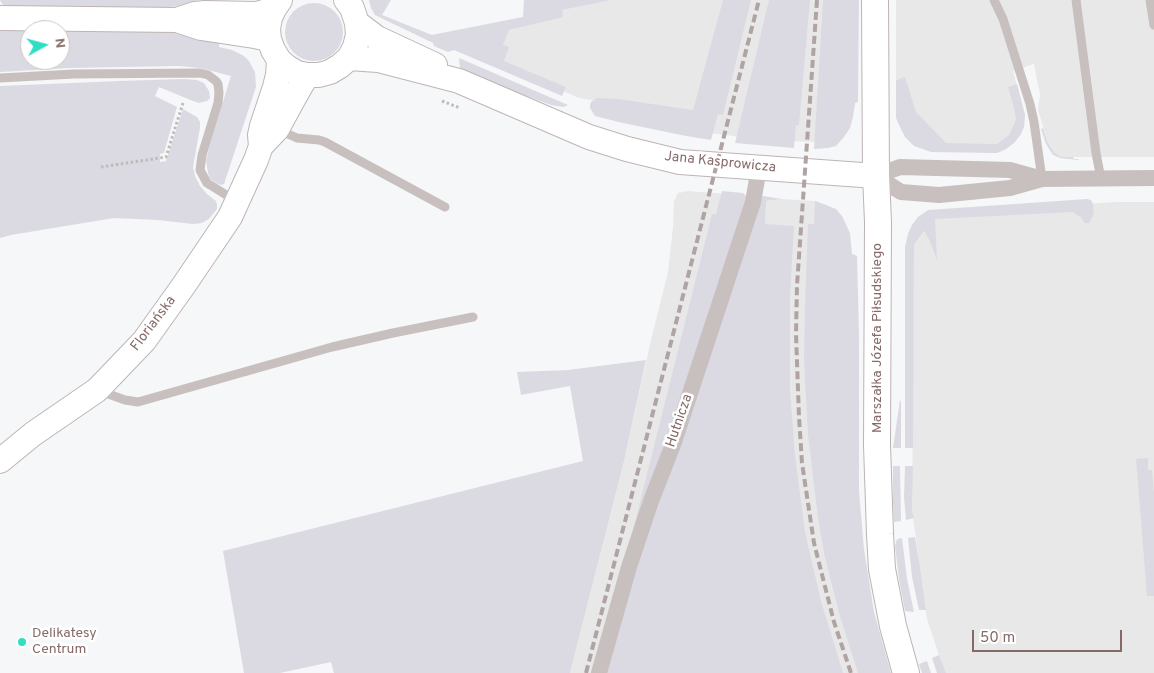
<!DOCTYPE html>
<meta charset="utf-8">
<style>
body{margin:0}
#map{position:relative;width:1154px;height:673px;overflow:hidden;background:#f6f7f8;font-family:Overpass,sans-serif}
canvas{display:block}
.north{position:absolute;left:20px;top:20px;width:50px;height:50px;box-sizing:border-box;background:#fff;border:1px solid #cfc3c3;border-radius:50%;rotate:83deg;font-size:14px;font-weight:700;line-height:20px;text-align:center;color:#866a68}
.north::after{content:'';display:block;margin:auto;width:18px;height:22px;background:#2fdfc3;clip-path:polygon(50% 0,100% 100%,50% 72%,0 100%)}
.scale{position:absolute;left:972px;top:630px;width:150px;height:22px;box-sizing:border-box;border:2px solid #866a68;border-top:0;padding-left:6px;font-size:15px;line-height:18px;white-space:nowrap;color:#866a68;-webkit-text-stroke:4px #fff;paint-order:stroke}
</style>
<div id="map">
<canvas width="1154" height="673"></canvas>
<div class="north">N</div>
<div class="scale">50 m</div>
</div>
<script>
const ctx = document.querySelector('canvas').getContext('2d');
ctx.lineJoin = 'round';
function fillPath(path, color) { ctx.fillStyle = color; ctx.fill(path, 'evenodd'); }
const shape = rows => new Path2D(rows.map(r => 'M' + r).join(''));
function trace(path, color, width, dash) { ctx.strokeStyle = color; ctx.lineWidth = width; ctx.lineCap = dash ? 'butt' : 'round'; ctx.setLineDash(dash || []); ctx.stroke(path); }
function write(font, color, halo, rows, align = 'center') {
  ctx.font = font + ' Overpass,sans-serif'; ctx.lineWidth = 5; ctx.setLineDash([]); ctx.textBaseline = 'middle'; ctx.strokeStyle = halo; ctx.fillStyle = color; for (const [text, x, y, turn = 0] of rows) {
    ctx.save(); ctx.translate(x, y); ctx.rotate((+turn || 0) * Math.PI / 180); ctx.textAlign = isNaN(turn) ? turn : align; if (halo) ctx.strokeText(text, 0, 0); ctx.fillText(text, 0, 0); ctx.restore();
  }
}
fillPath(shape([
 [612,0,726,0,695,116,579,98,432,35],
 [735,0,848,0,821,142,773,141,702,132],
 [896,0,1154,0,1154,157,1061,157,1054,152,1048,143,1038,110,1040,95,1034,64,1013,71,1025,115,1024,127,1021,134,1015,142,1006,149,997,153,932,150,898,79,896,80],
 [688,191,728,194,597,673,570,673,624,461,651,340,668,272,673,227,674,201,678,193],
 [782,199,815,201,827,205,844,457,876,673,824,673,776,501,765,412,764,233,765,201],
 [1115,202,1154,202,1154,673,945,673,927,619,912,510,914,245,936,215]
]), '#e9e8e9');
fillPath(shape([
 [0,0,194,0,218,4,150,8,8,7,2,4],
 [369,0,391,0,382,15,432,35,523,17,524,0,612,0,562,10,563,17,509,30,503,45,509,47,504,61,566,87,562,96,454,50,448,52,434,46,433,43,375,15,371,8],
 [723,0,751,0,723,115,718,114,711,140,686,136,623,123,595,116,590,108,590,105,591,102,597,98,618,99,693,110],
 [769,0,810,0,799,125,796,125,794,148,735,143],
 [823,0,859,0,858,102,855,103,853,117,850,128,844,137,836,146,828,148,814,149],
 '285 32a29 29 0 1 1 58 0a29 29 0 1 1-58 0Z',
 [49,29,166,31,196,34,219,38,219,47,232,50,244,56,249,61,255,72,256,87,224,184,221,185,218,184,210,179,208,173,206,160,210,144,231,76,200,68,179,66,69,68,0,72,0,30],
 [30,30,60,30,60,60,30,60],
 [459,58,568,105,563,107,551,105,507,89,460,69],
 [905,77,916,112,946,143,997,144,1009,135,1016,120,1015,112,1008,87,1017,84,1025,115,1024,127,1021,134,1015,142,1006,149,997,153,931,152,914,146,905,137,899,125,896,118,896,80],
 [183,79,197,80,204,83,209,91,210,98,207,101,199,103,193,101,159,87,155,96,177,107,164,153,160,154,160,162,166,161,183,109,197,117,200,122,200,128,193,167,195,176,200,186,207,194,216,201,217,205,217,209,209,219,202,223,193,224,158,220,114,218,11,235,0,238,0,86,119,81],
 [1043,128,1048,143,1054,152,1061,157,1073,157,1074,159,1079,159,1078,160,1060,158,1053,155,1046,144,1041,129],
 [722,191,743,193,746,196,747,199,620,582,712,214,716,214],
 [763,196,782,199,766,201,765,224,794,226,790,298,790,389,795,456,805,532,821,601,843,673,605,673,621,612,761,197],
 [1087,199,1091,200,1093,204,1094,213,1089,223,1085,223,1081,217,1075,214,1074,212,935,219,937,260,929,239,924,231,914,245,913,448,905,448,905,247,908,234,912,225,918,217,928,210],
 [815,201,836,209,842,216,850,233,852,254,857,256,859,334,859,491,864,549,874,612,891,673,858,673,839,613,824,553,818,518,808,435,804,360,805,305,808,224,814,224],
 [646,360,624,461,570,673,334,673,331,662,280,673,244,673,223,551,583,461,570,386,521,395,517,372,568,370],
 [900,400,901,402,901,448,893,448],
 [1148,458,1148,470,1152,470,1154,492,1154,596,1147,596,1136,459],
 [893,466,900,466,901,521,894,522,893,504],
 [905,466,913,466,912,510,914,518,906,520,904,497],
 [915,537,920,567,926,610,919,610,912,577,908,538],
 [902,538,907,579,914,612,905,611,899,579,895,546,897,539],
 [939,655,946,673,937,673,932,658],
 [927,661,931,673,922,673,919,664]
]), '#dbdae2');
const secondary = shape([
 [280,0,274,9,270,18,268,29,269,39,273,50,279,60,287,67,297,73,307,75,319,75,330,72,340,66,349,58,355,47,358,35,357,23,352,8,346,0],
 [0,18,177,20,201,28,254,36,269,39],
 [180,19,195,14,205,13,257,14,274,9],
 [357,23,377,38,435,65],
 [349,58,378,60,459,81,589,137,627,149,680,162,876,176],
 [261,146,277,129,295,96,307,75],
 [0,461,33,434,97,390,144,341,184,285,230,217,256,160,261,146,260,135,262,126,275,87,278,75,279,60]
]);
const primary = shape([
 [875,0,876,176,878,222,877,445,880,534,882,569,893,626,906,673]
]);
trace(secondary, '#beb5b4', 26);
trace(primary, '#bcb4b3', 28);
trace(shape([
 [442,101,460,108],
 [101,167,166,157,183,103]
]), '#c0baba', 3, [2.5, 2.5]);
trace(shape([
 [994,0,1003,19,1030,104,1034,122,1042,179],
 [1076,0,1096,153,1101,179],
 [1150,0,1154,25],
 [0,78,74,74,200,73,208,75,216,81,218,84,219,93,218,103,202,155,200,170,207,183,236,201],
 [277,129,297,138,319,140,325,142,445,207],
 [100,391,125,400,138,402,332,347,393,333,473,317]
]), '#c8c0bf', 9);
trace(shape([
 [876,176,901,192,939,195,1010,188,1042,179,1154,178],
 [876,176,900,167,1010,170,1042,179],
 [599,673,629,567,651,501,674,442,753,202,759,168]
]), '#c8c0bf', 16);
trace(secondary, '#fff', 24);
trace(primary, '#fff', 26);
trace(shape([
 [817,0,797,285,796,334,799,417,802,463,814,543,834,622,851,673],
 [586,673,759,0]
]), '#afa4a3', 4, [8, 4]);
for (const [x, y, r, color] of [
 [22,642,5,"#2fdfc3"]
]) { const dot = new Path2D(); dot.arc(x, y, r, 0, 2 * Math.PI); ctx.fillStyle = color; ctx.fill(dot); trace(dot, '#fff', 2); }
write('14px', '#866a68', '#fff', [
 ["Jana Kasprowicza",720,163,6],
 ["Floriańska",154,324,-53],
 ["Marszałka Józefa Piłsudskiego",878,338,-90],
 ["Hutnicza",680,421,-71]
]);
write('14px', '#866a68', '#fff', [
 ["Delikatesy",32,634],
 ["Centrum",32,650]
], 'left');
</script>
